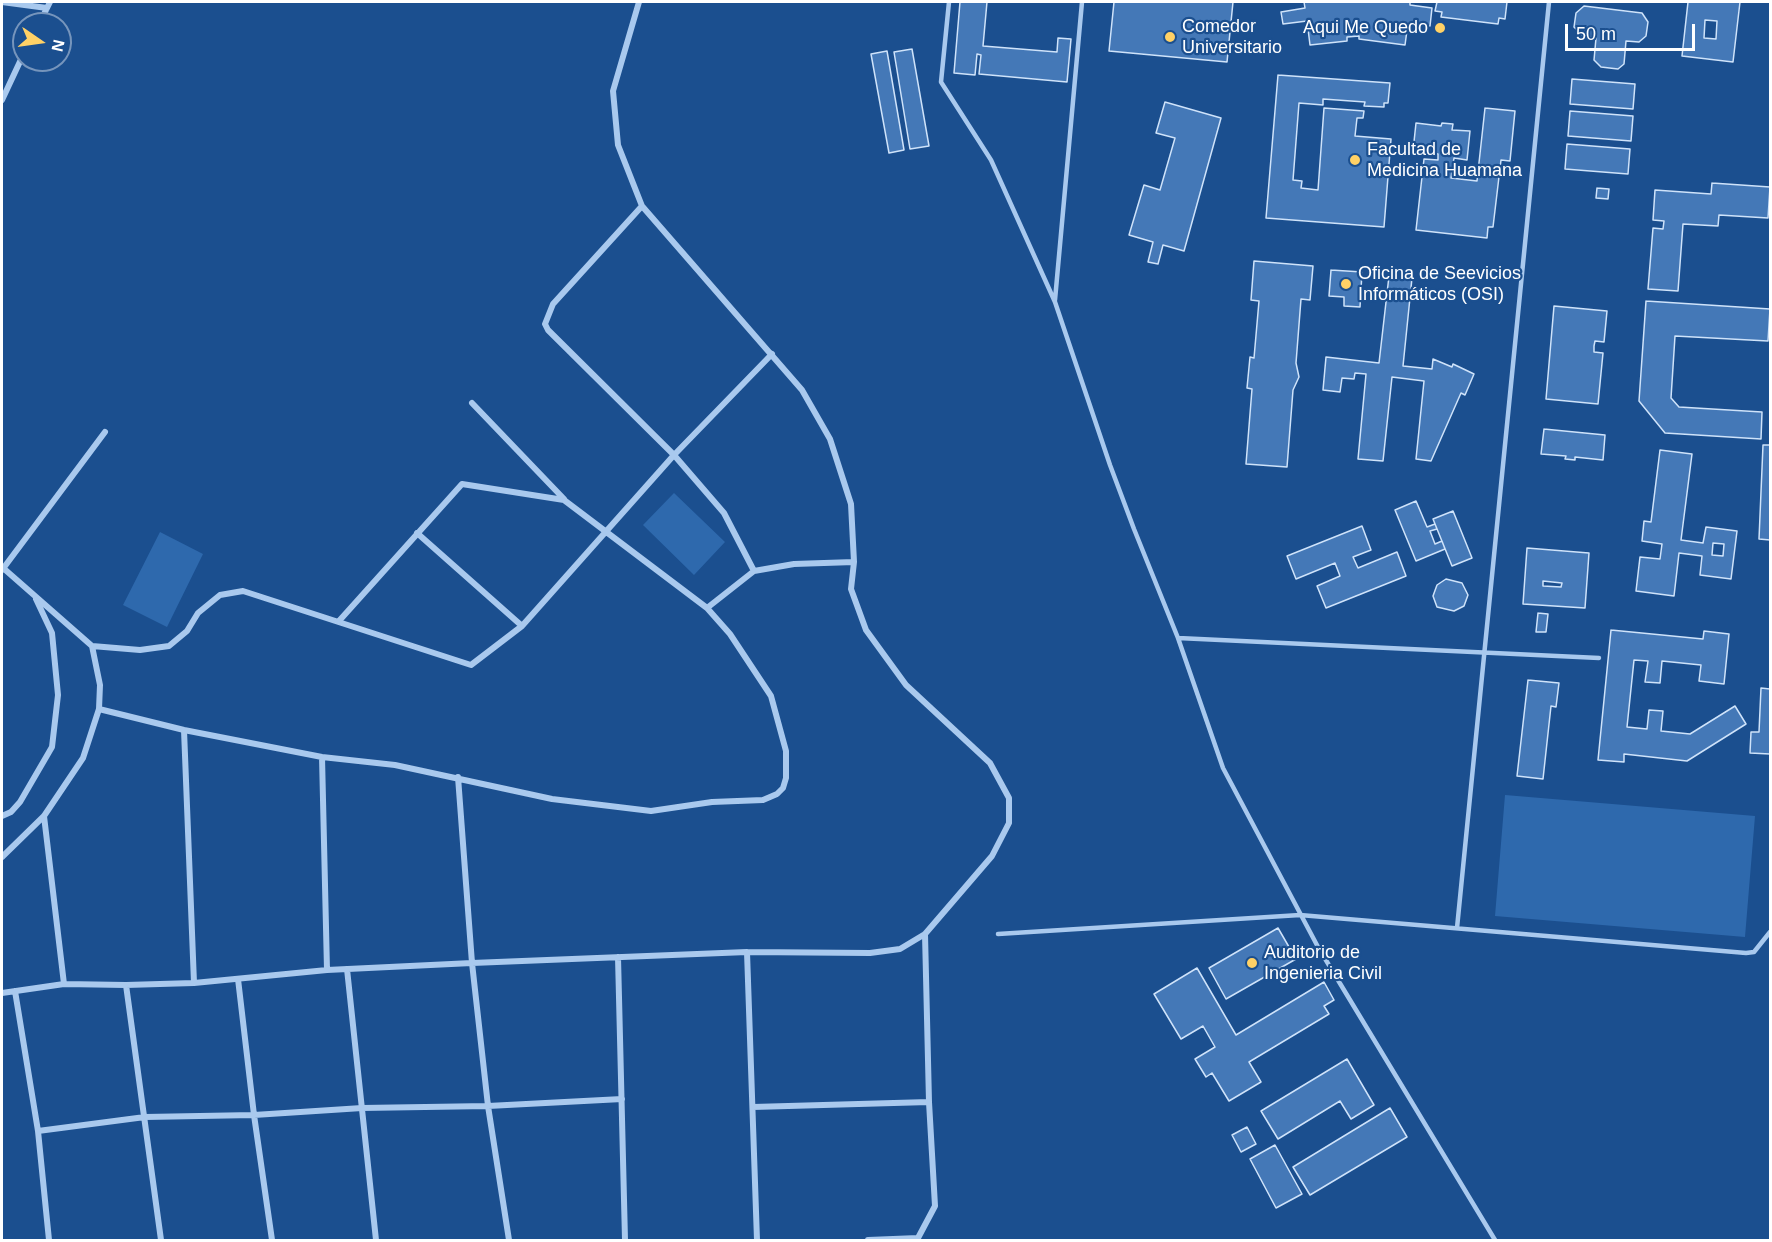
<!DOCTYPE html>
<meta charset="utf-8">
<style>
body{margin:0}
#map{position:relative;width:1772px;height:1242px;overflow:hidden;background:#1b4f8f;font-family:Arial,sans-serif}
canvas{display:block}
.frame{position:absolute;inset:0;border:3px solid #fff;pointer-events:none}
.north{position:absolute;left:12px;top:12px;width:60px;height:60px;box-sizing:border-box;background:#1b4f8f;border:2px solid #7695bc;border-radius:50%;rotate:103deg;font-size:16px;font-weight:700;line-height:24px;text-align:center;color:#fff}
.north::after{content:'';display:block;margin:auto;width:21px;height:27px;background:#ffd166;clip-path:polygon(50% 0,100% 100%,50% 72%,0 100%)}
.scale{position:absolute;left:1565px;top:24px;width:130px;height:27px;box-sizing:border-box;border:3px solid #fff;border-top:0;padding-left:8px;font-size:18px;line-height:21px;white-space:nowrap;color:#fff;-webkit-text-stroke:4px #1b4f8f;paint-order:stroke}
</style>
<div id="map">
<canvas width="1772" height="1242"></canvas>
<div class="frame"></div>
<div class="north">N</div>
<div class="scale">50 m</div>
</div>
<script>
const ctx = document.querySelector('canvas').getContext('2d');
ctx.lineJoin = 'round';
function fillPath(path, color) { ctx.fillStyle = color; ctx.fill(path, 'evenodd'); }
const shape = rows => new Path2D(rows.map(r => 'M' + r).join(''));
function trace(path, color, width, dash) { ctx.strokeStyle = color; ctx.lineWidth = width; ctx.lineCap = dash ? 'butt' : 'round'; ctx.setLineDash(dash || []); ctx.stroke(path); }
function write(font, color, halo, rows, align = 'center') {
  ctx.font = font + ' Arial,sans-serif'; ctx.lineWidth = 4.5; ctx.setLineDash([]); ctx.textBaseline = 'middle'; ctx.strokeStyle = halo; ctx.fillStyle = color; for (const [text, x, y, turn = 0] of rows) {
    ctx.save(); ctx.translate(x, y); ctx.rotate((+turn || 0) * Math.PI / 180); ctx.textAlign = isNaN(turn) ? turn : align; if (halo) ctx.strokeText(text, 0, 0); ctx.fillText(text, 0, 0); ctx.restore();
  }
}
fillPath(shape([
 [674,493,725,542,694,575,643,525],
 [160,532,203,554,167,627,123,605],
 [1505,795,1755,816,1745,937,1495,916]
]), '#2e69ad');
const building = shape([
 [960,2,987,2,983,46,1057,52,1058,38,1071,39,1067,82,979,74,981,55,977,54,975,75,954,73,960,2],
 [1114,2,1233,2,1227,62,1109,51,1114,2],
 [1304,2,1410,2,1410,5,1432,8,1430,26,1408,23,1405,45,1359,39,1359,36,1347,37,1347,41,1310,45,1307,21,1283,24,1281,12,1305,8,1304,2],
 [1437,2,1507,2,1505,19,1499,18,1498,24,1441,17,1442,12,1435,11,1437,2],
 [1688,2,1740,2,1733,62,1682,56,1688,2],
 [1705,20,1717,21,1716,39,1704,38,1705,20],
 [1584,6,1642,13,1648,22,1646,36,1639,42,1626,41,1624,64,1618,69,1601,67,1594,60,1596,38,1583,36,1574,27,1576,13,1584,6],
 [912,49,929,146,910,149,894,52,912,49],
 [887,51,904,150,889,153,871,54,887,51],
 [1278,75,1390,83,1388,103,1384,103,1384,107,1364,106,1365,102,1323,99,1323,105,1299,103,1293,180,1302,181,1301,188,1318,190,1324,108,1364,111,1363,118,1357,118,1355,136,1391,139,1384,227,1266,218,1278,75],
 [1572,79,1635,84,1633,109,1570,104,1572,79],
 [1165,102,1221,118,1184,251,1163,245,1158,264,1148,262,1153,242,1129,235,1144,185,1160,190,1175,138,1156,133,1165,102],
 [1485,108,1515,111,1510,161,1501,160,1493,227,1488,227,1487,238,1416,230,1424,159,1438,160,1438,154,1413,151,1416,123,1441,126,1442,123,1453,124,1452,130,1470,131,1467,160,1454,158,1451,178,1477,181,1485,108],
 [1570,111,1633,116,1631,141,1568,136,1570,111],
 [1567,144,1630,149,1628,174,1565,169,1567,144],
 [1712,183,1770,187,1768,218,1719,215,1718,226,1683,224,1678,291,1648,289,1653,228,1663,229,1664,221,1653,220,1655,190,1711,194,1712,183],
 [1597,188,1609,189,1608,199,1596,198,1597,188],
 [1254,261,1313,266,1310,300,1301,299,1296,363,1299,377,1293,390,1287,467,1246,464,1252,389,1247,388,1250,357,1254,358,1259,301,1251,300,1254,261],
 [1331,270,1362,272,1360,307,1344,306,1344,297,1329,296,1331,270],
 [1389,276,1412,278,1403,366,1432,369,1433,359,1452,367,1453,364,1474,374,1465,395,1461,393,1431,461,1416,459,1424,381,1392,377,1383,461,1358,459,1366,374,1355,373,1354,379,1342,378,1340,392,1323,390,1326,357,1379,363,1389,276],
 [1646,301,1770,309,1768,341,1675,336,1671,398,1679,407,1762,412,1761,439,1665,433,1639,401,1646,301],
 [1554,306,1607,311,1604,342,1595,341,1594,346,1594,352,1603,353,1598,404,1546,399,1554,306],
 [1544,429,1605,435,1603,460,1575,457,1575,460,1565,459,1566,456,1541,454,1544,429],
 [1763,445,1770,445,1770,540,1759,539,1763,445],
 [1660,450,1692,454,1681,540,1703,543,1706,527,1737,531,1731,579,1700,575,1702,556,1679,553,1674,596,1636,591,1640,557,1660,559,1662,544,1642,541,1644,521,1651,522,1660,450],
 [1713,543,1724,544,1723,556,1712,555,1713,543],
 [1416,501,1427,527,1435,524,1437,529,1430,531,1435,544,1442,541,1445,549,1416,561,1395,510,1416,501],
 [1453,511,1472,558,1452,566,1433,519,1453,511],
 [1362,526,1371,550,1353,557,1358,568,1397,552,1406,576,1326,608,1317,586,1340,576,1335,563,1296,579,1287,556,1362,526],
 [1527,548,1589,553,1585,608,1523,604,1527,548],
 [1543,581,1562,583,1561,587,1543,586,1543,581],
 [1446,579,1462,583,1468,595,1464,606,1454,611,1437,607,1433,596,1437,585,1446,579],
 [1538,613,1548,614,1546,632,1536,632,1538,613],
 [1611,630,1703,639,1704,631,1729,634,1724,684,1699,681,1701,665,1662,661,1660,683,1645,682,1648,661,1634,660,1627,727,1647,729,1649,710,1663,711,1661,731,1690,734,1735,706,1746,724,1687,761,1624,754,1624,762,1598,760,1611,630],
 [1528,680,1559,683,1556,707,1551,706,1543,779,1517,776,1528,680],
 [1761,688,1770,689,1770,754,1750,753,1751,732,1759,732,1761,688],
 [1278,928,1296,959,1226,999,1209,968,1278,928],
 [1197,968,1236,1035,1324,982,1334,1000,1324,1006,1329,1014,1249,1062,1261,1082,1229,1101,1212,1073,1206,1077,1195,1059,1215,1047,1203,1026,1181,1039,1154,994,1197,968],
 [1347,1059,1374,1105,1351,1119,1340,1101,1278,1139,1261,1111,1347,1059],
 [1390,1108,1407,1137,1310,1195,1293,1167,1390,1108],
 [1247,1127,1256,1144,1241,1152,1232,1135,1247,1127],
 [1275,1145,1302,1194,1276,1208,1250,1159,1275,1145]
]);
fillPath(building, '#4478b7');
trace(building, '#cfe3fa', 1.5);
trace(shape([
 [949,2,941,82,991,160,1055,302,1110,465,1134,529,1178,638,1223,768,1318,947,1495,1240],
 [1055,300,1082,2],
 [1178,638,1599,658],
 [1457,928,1549,2],
 [998,934,1300,915,1746,953,1754,952,1770,932]
]), '#a9c9ee', 4.5);
trace(shape([
 [2,2,47,8],
 [39,24,50,2],
 [2,100,24,53],
 [642,206,553,304,545,324,548,330,674,455,724,513,754,571],
 [472,403,564,499],
 [417,533,522,626],
 [2,567,92,646,100,685,99,709,83,758,44,816,2,857],
 [2,570,105,432],
 [707,608,754,571,794,564,854,562],
 [92,646,140,650,169,646,187,631,198,613,220,595,243,591,471,665,522,626,674,455,772,354],
 [99,709,184,730,322,757,395,765,552,799,651,811,712,802,763,800,777,794,783,788,786,778,786,751,771,696,730,634,707,608,564,500,462,484,339,621],
 [184,730,194,983],
 [322,757,327,970],
 [458,777,472,963,488,1106,509,1240],
 [2,816,11,812,20,802,52,747,58,695,52,633,36,599],
 [44,816,64,984],
 [747,952,757,1240],
 [618,957,625,1240],
 [347,969,376,1240],
 [238,979,254,1115,272,1240],
 [126,985,161,1240],
 [15,991,38,1131,49,1240],
 [2,993,64,984,126,985,194,983,327,970,472,963,747,952,870,953,900,949,925,934,992,856,1009,823,1009,798,990,763,906,685,866,630,851,589,854,562,851,504,830,439,802,390,642,206,618,145,613,91,639,2],
 [753,1107,929,1102],
 [38,1131,145,1117,254,1115,362,1108,488,1106,622,1099],
 [868,1240,918,1238,935,1206,929,1102,925,934]
]), '#a9c9ee', 6);
for (const [x, y, r, color] of [
 [1440,28,6,"#ffd166"],
 [1170,37,6,"#ffd166"],
 [1355,160,6,"#ffd166"],
 [1346,284,6,"#ffd166"],
 [1252,963,6,"#ffd166"]
]) { const dot = new Path2D(); dot.arc(x, y, r, 0, 2 * Math.PI); ctx.fillStyle = color; ctx.fill(dot); trace(dot, '#1b4f8f', 2); }
write('18px', '#fff', '#1b4f8f', [
 ["Comedor",1182,27],
 ["Universitario",1182,48],
 ["Aqui Me Quedo",1428,28,"right"],
 ["Facultad de",1367,150],
 ["Medicina Huamana",1367,171],
 ["Oficina de Seevicios",1358,274],
 ["Informáticos (OSI)",1358,295],
 ["Auditorio de",1264,953],
 ["Ingenieria Civil",1264,974]
], 'left');
</script>
